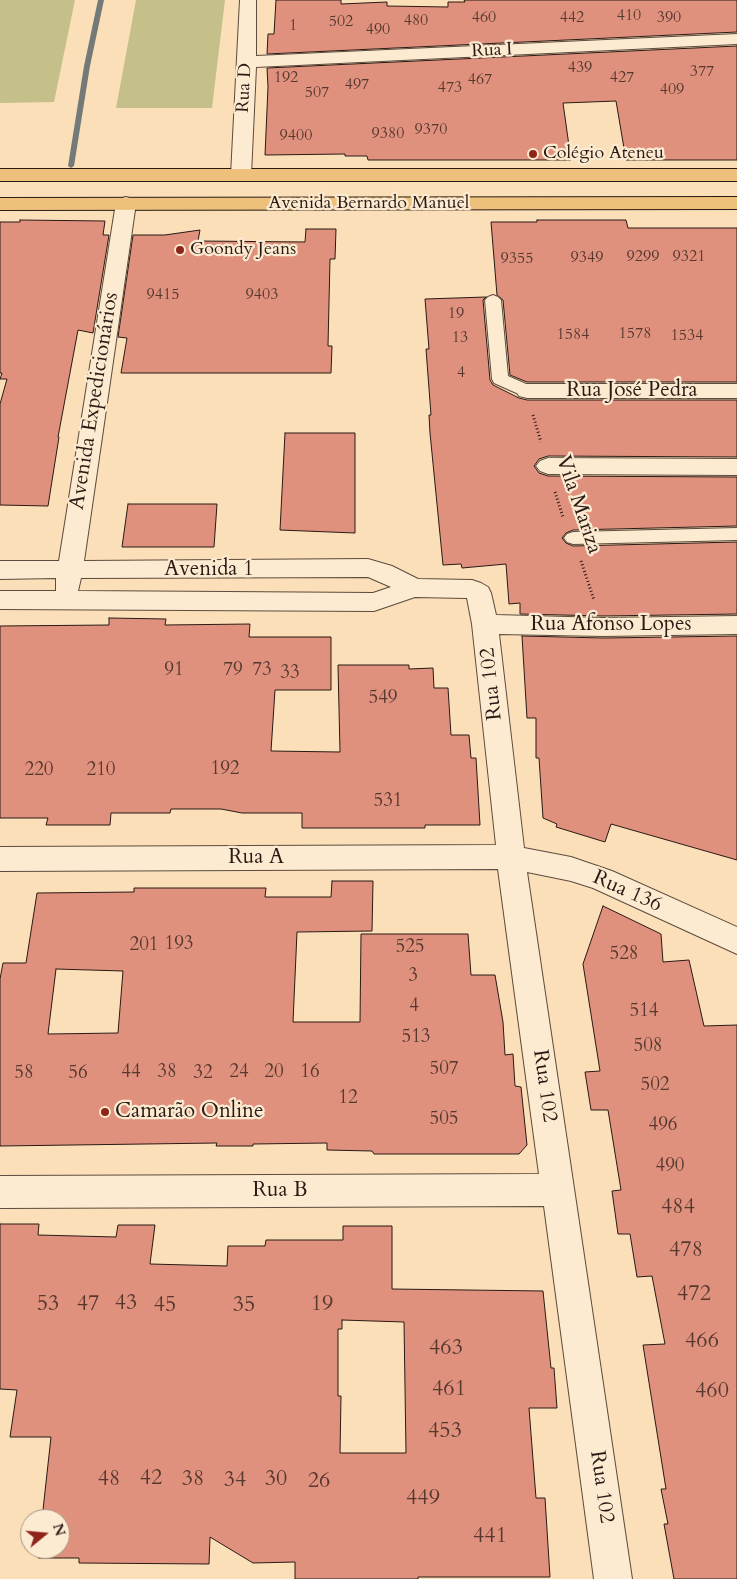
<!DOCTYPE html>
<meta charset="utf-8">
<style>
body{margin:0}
#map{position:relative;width:737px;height:1579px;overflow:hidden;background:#fadfb8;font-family:Cardo,serif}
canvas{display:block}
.north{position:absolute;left:20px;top:1509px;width:50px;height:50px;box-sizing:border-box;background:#fcead1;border:1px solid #a89785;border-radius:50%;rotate:73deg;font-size:14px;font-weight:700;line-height:20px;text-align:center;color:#291a14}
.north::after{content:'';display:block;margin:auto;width:18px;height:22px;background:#8f2418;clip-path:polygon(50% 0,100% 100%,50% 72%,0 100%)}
</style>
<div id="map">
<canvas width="737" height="1579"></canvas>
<div class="north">N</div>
</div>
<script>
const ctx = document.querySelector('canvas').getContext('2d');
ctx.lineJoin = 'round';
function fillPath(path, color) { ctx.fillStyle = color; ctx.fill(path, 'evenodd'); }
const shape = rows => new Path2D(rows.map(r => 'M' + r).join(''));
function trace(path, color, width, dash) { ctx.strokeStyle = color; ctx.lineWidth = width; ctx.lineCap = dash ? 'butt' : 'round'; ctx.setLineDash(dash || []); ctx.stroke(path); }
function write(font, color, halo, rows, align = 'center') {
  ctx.font = font + ' Cardo,serif'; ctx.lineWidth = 4.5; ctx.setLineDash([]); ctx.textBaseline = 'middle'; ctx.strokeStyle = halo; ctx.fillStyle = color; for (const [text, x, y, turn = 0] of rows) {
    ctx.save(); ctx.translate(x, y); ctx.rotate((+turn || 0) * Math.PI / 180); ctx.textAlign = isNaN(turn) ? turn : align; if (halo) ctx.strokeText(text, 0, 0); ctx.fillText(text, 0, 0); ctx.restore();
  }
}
fillPath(shape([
 [0,0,75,0,54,102,0,103],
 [136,0,225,0,212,108,116,108]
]), '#c5c08a');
fillPath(shape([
 [98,0,104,0,90,66,74,166,71,168,68,166,84,66,98,0]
]), '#737a78');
const building = shape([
 [276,0,341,0,341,4,387,2,387,6,448,7,448,2,465,2,464,0,737,0,737,32,267,54,268,34,274,34,276,0],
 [737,46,737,160,626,160,616,101,563,103,571,160,368,160,367,156,345,156,345,154,265,155,268,87,267,68,737,46],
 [20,220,105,221,103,235,109,235,93,333,78,330,58,437,59,437,48,506,0,505,0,404,7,379,0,379,2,373,0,373,0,222,20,222,20,220],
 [537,220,626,220,628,228,737,228,737,382,527,382,510,375,503,300,497,295,491,222,537,222,537,220],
 [306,229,336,229,335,259,330,259,328,346,332,346,331,373,121,373,127,338,118,337,133,235,165,235,200,230,198,241,305,242,306,229],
 [486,297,483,300,490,380,493,385,519,398,527,400,737,400,737,457,548,456,539,459,534,466,539,473,548,476,737,477,737,526,573,530,566,533,562,538,566,543,573,546,737,542,737,614,603,616,520,614,520,603,509,604,506,564,462,568,461,564,443,565,430,433,429,415,431,415,426,349,429,349,425,299,486,297],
 [285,433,355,433,355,533,280,530,285,433],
 [128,504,217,504,214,547,122,547,128,504],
 [109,618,166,619,165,625,250,624,249,637,331,637,331,690,275,690,271,751,340,752,338,665,409,665,409,669,433,668,434,688,448,688,451,735,469,735,471,758,476,758,480,825,425,825,425,828,302,828,302,813,242,813,221,809,171,809,170,813,111,813,110,825,46,825,48,818,0,818,0,626,109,625,109,618],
 [522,636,603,638,737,636,737,860,611,824,605,842,556,827,557,824,543,818,539,758,536,758,536,718,527,718,522,636],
 [332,881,373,881,372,931,297,932,293,1022,360,1022,361,934,468,934,471,975,495,975,503,1022,505,1055,513,1054,515,1086,521,1087,527,1145,519,1154,374,1154,372,1151,327,1150,327,1143,253,1144,253,1146,216,1146,217,1143,0,1146,0,979,3,963,26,963,37,893,134,892,134,888,266,888,265,897,331,897,332,881],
 [56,969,123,971,118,1033,48,1034,56,969],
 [603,906,661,934,663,962,689,960,704,1026,737,1025,737,1579,674,1579,664,1524,668,1524,661,1489,666,1489,643,1345,665,1344,652,1276,637,1277,630,1234,618,1234,612,1191,621,1190,608,1110,591,1110,585,1072,600,1071,583,964,603,906],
 [0,1224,39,1224,38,1235,116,1237,118,1225,155,1225,150,1264,227,1266,228,1246,265,1246,266,1240,343,1240,343,1226,392,1226,392,1289,543,1291,551,1368,554,1368,557,1408,529,1408,536,1498,545,1498,550,1577,418,1577,418,1579,295,1579,295,1562,253,1563,210,1537,209,1564,79,1563,79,1558,38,1558,39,1549,60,1549,60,1519,42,1519,51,1437,10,1437,17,1390,0,1389,0,1224],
 [342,1320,404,1322,406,1453,340,1453,341,1396,338,1396,338,1329,342,1329,342,1320]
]);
fillPath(building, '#df917e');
trace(building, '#291a14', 1);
const service = shape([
 [493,295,498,297,501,300,508,376,533,387,535,391,533,395,527,396,521,395,494,383,492,379,485,300,488,297,493,295],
 [737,528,737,540,573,544,567,542,564,538,567,534,573,532,737,528]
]);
const minor = shape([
 [240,0,256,0,256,56,737,34,737,44,256,67,251,175,248,179,241,181,234,179,231,175,240,0],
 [126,197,133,199,136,203,84,561,368,559,392,566,418,579,472,580,481,583,488,587,491,593,496,615,603,618,737,616,737,634,603,636,499,634,524,848,571,857,612,871,737,927,737,954,593,888,571,881,527,872,632,1579,594,1579,544,1206,0,1208,0,1176,539,1174,498,869,0,871,0,847,496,845,472,624,467,598,415,597,374,611,0,609,0,591,56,591,56,578,0,579,0,561,59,561,116,203,119,199,126,197],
 [368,577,391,587,373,593,78,591,81,578,368,577],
 [527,384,737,384,737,398,527,398,519,396,516,391,519,386,527,384],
 [548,458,737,459,737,475,548,474,540,471,536,466,540,461,548,458]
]);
const primary = shape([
 [0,169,737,169,737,181,0,181,0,169],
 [737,197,737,209,0,210,0,198,737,197]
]);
trace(service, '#5d4b3d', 2);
trace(minor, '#5d4b3d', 2);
trace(primary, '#291a14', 2);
trace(shape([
 [533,415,541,442],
 [555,492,563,517],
 [581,561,594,600]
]), '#291a14', 3, [1, 2.5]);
fillPath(service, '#fcead1');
fillPath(minor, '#fcead1');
fillPath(primary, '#edc07c');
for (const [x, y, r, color] of [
 [533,154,5,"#8f2418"],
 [180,250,5,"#8f2418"],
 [105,1112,5,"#8f2418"]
]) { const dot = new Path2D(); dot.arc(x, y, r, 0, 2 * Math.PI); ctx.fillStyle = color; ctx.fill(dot); trace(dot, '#fcead1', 2); }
write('16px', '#56382e', null, [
 ["410",629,16],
 ["460",484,18],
 ["442",572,18],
 ["390",669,18],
 ["480",416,21],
 ["502",341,22],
 ["1",293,26],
 ["490",378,30],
 ["439",580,68],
 ["377",702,72],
 ["192",286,78],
 ["427",622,78],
 ["467",480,80],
 ["497",357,85],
 ["473",450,88],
 ["409",672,90],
 ["507",317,93],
 ["9370",431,130],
 ["9380",388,134],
 ["9400",296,136],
 ["9299",643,257],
 ["9321",689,257],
 ["9349",587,258],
 ["9355",517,259],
 ["9415",163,295],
 ["9403",262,295],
 ["19",456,314],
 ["1578",635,334],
 ["1584",573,335],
 ["1534",687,336],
 ["13",460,338],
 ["4",461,373]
]);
write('18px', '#291a14', '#fcead1', [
 ["Rua I",492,51,-3],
 ["Rua D",245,88,-87],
 ["Avenida Bernardo Manuel",369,204]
]);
write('18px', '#291a14', '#fcead1', [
 ["Colégio Ateneu",543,154],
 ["Goondy Jeans",190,250]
], 'left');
write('19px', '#56382e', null, [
 ["91",174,671],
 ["79",233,671],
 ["73",262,671],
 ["33",290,674],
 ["549",383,699],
 ["192",225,770],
 ["220",39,771],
 ["210",101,771],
 ["531",388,802],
 ["193",179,945],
 ["201",144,946],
 ["525",410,948],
 ["528",624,955],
 ["3",413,977],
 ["4",414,1007],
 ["514",644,1012],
 ["513",416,1038],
 ["508",648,1047],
 ["507",444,1070],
 ["44",131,1073],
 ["38",167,1073],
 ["24",239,1073],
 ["20",274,1073],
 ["16",310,1073],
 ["58",24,1074],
 ["56",78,1074],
 ["32",203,1074],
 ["502",655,1086],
 ["12",348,1099],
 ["505",444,1120],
 ["496",663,1126],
 ["490",670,1167]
]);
write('21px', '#291a14', '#fcead1', [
 ["Rua José Pedra",632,391],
 ["Avenida Expedicionários",95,401,-81],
 ["Vila Mariza",578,505,71],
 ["Avenida 1",209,570],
 ["Rua Afonso Lopes",611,625],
 ["Rua 102",492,684,-96],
 ["Rua A",256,858],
 ["Rua 136",627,892,24],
 ["Rua 102",544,1086,82],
 ["Rua B",280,1191],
 ["Rua 102",601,1487,82]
]);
write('21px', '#291a14', '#fcead1', [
 ["Camarão Online",115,1112]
], 'left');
write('22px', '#56382e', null, [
 ["484",678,1208],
 ["478",686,1251],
 ["472",694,1295],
 ["43",126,1304],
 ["53",48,1305],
 ["47",88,1305],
 ["19",322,1305],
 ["45",165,1306],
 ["35",244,1306],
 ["466",702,1342],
 ["463",446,1349],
 ["461",449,1390],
 ["460",712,1392],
 ["453",445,1432],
 ["42",151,1479],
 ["48",109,1480],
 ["38",193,1480],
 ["30",276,1480],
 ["34",235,1481],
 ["26",319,1482],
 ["449",423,1499],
 ["441",490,1537]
]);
</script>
